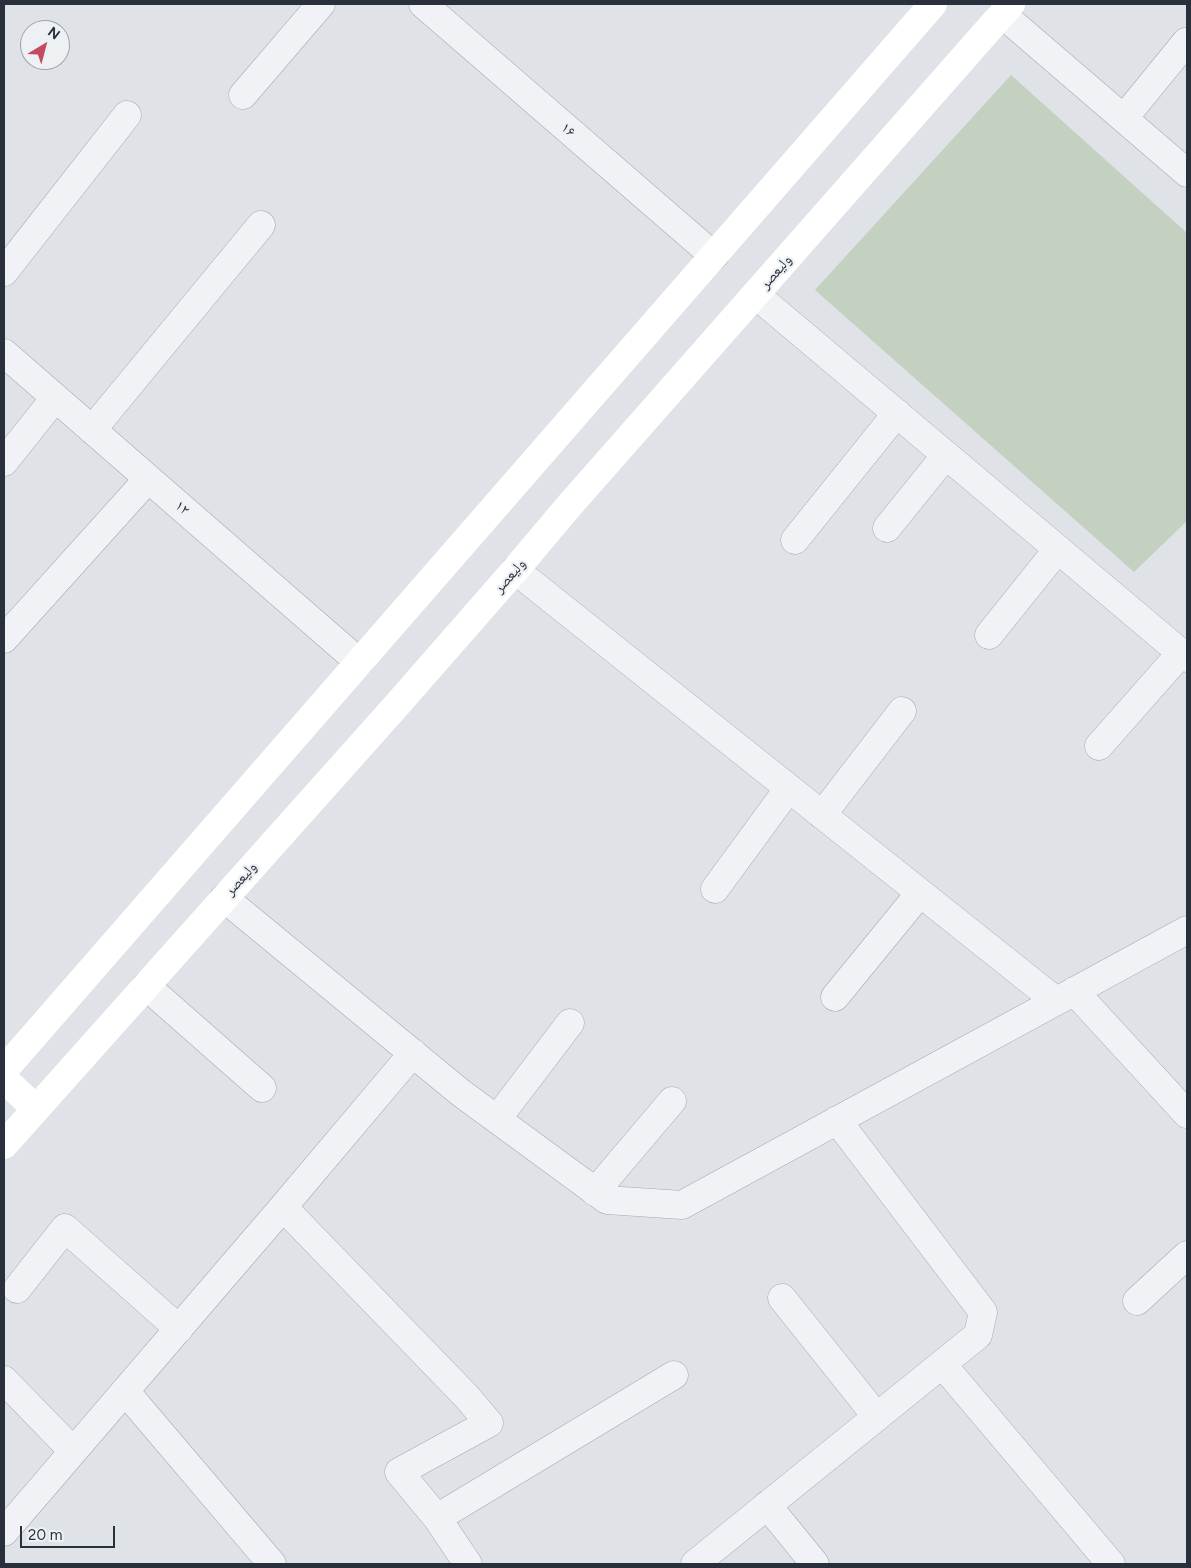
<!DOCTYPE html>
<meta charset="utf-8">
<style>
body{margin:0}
#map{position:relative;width:1191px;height:1568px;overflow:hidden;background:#dfe2e7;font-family:Figtree,sans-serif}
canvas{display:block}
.frame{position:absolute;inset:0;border:5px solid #29303c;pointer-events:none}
.north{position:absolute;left:20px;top:20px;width:50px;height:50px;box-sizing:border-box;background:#eef1f4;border:1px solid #9fa4aa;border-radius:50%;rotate:37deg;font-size:14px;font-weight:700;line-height:20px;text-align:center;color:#29303c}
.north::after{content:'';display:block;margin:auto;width:18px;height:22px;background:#c24d60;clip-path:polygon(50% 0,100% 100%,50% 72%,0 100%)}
.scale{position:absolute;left:20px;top:1526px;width:95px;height:22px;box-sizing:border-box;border:2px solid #29303c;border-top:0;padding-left:6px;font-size:15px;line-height:18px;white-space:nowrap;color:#29303c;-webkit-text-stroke:4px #eef1f4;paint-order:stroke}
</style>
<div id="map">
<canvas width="1191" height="1568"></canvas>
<div class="frame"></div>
<div class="north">N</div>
<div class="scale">20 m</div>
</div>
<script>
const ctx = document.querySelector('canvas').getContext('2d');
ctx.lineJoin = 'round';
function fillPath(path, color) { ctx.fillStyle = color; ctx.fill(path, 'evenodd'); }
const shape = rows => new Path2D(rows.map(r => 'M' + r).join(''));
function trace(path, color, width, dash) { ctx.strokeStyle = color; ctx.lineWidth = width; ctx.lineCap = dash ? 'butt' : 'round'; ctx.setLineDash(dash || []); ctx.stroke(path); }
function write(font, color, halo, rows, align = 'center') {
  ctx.font = font + ' Figtree,"Noto Naskh Arabic",sans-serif'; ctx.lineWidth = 4.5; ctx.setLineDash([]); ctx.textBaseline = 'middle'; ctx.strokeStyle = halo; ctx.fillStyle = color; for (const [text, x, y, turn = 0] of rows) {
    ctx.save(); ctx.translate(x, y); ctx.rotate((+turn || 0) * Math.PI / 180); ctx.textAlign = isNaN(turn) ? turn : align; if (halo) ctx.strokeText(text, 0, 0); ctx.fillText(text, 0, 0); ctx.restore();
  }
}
fillPath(shape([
 [1011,75,1187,233,1187,521,1134,572,815,290]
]), '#c4d0c0');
const street = shape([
 [423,4,714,256],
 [1002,14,1187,173],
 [243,95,321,4],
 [1124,118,1186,42],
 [4,272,127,115],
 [756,295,1187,658],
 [4,353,359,662],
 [92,430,261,225],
 [4,462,55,398],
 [887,528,946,455],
 [795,540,897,413],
 [515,570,1056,1001],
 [989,635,1058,549],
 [4,639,148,479],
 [1099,746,1181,653],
 [822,815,902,711],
 [715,889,789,788],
 [224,898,461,1093,607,1200,682,1205,1187,930],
 [146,986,262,1088],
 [1074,991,1187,1114],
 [835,997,920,893],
 [497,1119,570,1023],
 [595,1192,672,1101],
 [283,1207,467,1397,489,1423,399,1472,437,1518],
 [17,1289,65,1228,179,1329],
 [782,1298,877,1417],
 [1137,1301,1187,1255],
 [942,1364,1111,1564],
 [4,1380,73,1451],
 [125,1391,272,1564],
 [767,1505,815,1564],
 [4,1532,283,1207,413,1053],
 [468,1564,437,1518,674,1375],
 [695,1564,978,1335,983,1312,837,1120]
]);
trace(street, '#a5a9b0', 29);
trace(street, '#f1f2f5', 28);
trace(shape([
 [4,1070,933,4],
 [4,1079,36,1109],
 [4,1145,396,706,515,570,568,507,1011,4]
]), '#fff', 28);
write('15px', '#29303c', '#eef1f4', [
 ["۱۶",568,130,41],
 ["ولیعصر",776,272,-49],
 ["۱۲",182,508,41],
 ["ولیعصر",510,576,-49],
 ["ولیعصر",241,879,-48]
]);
</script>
